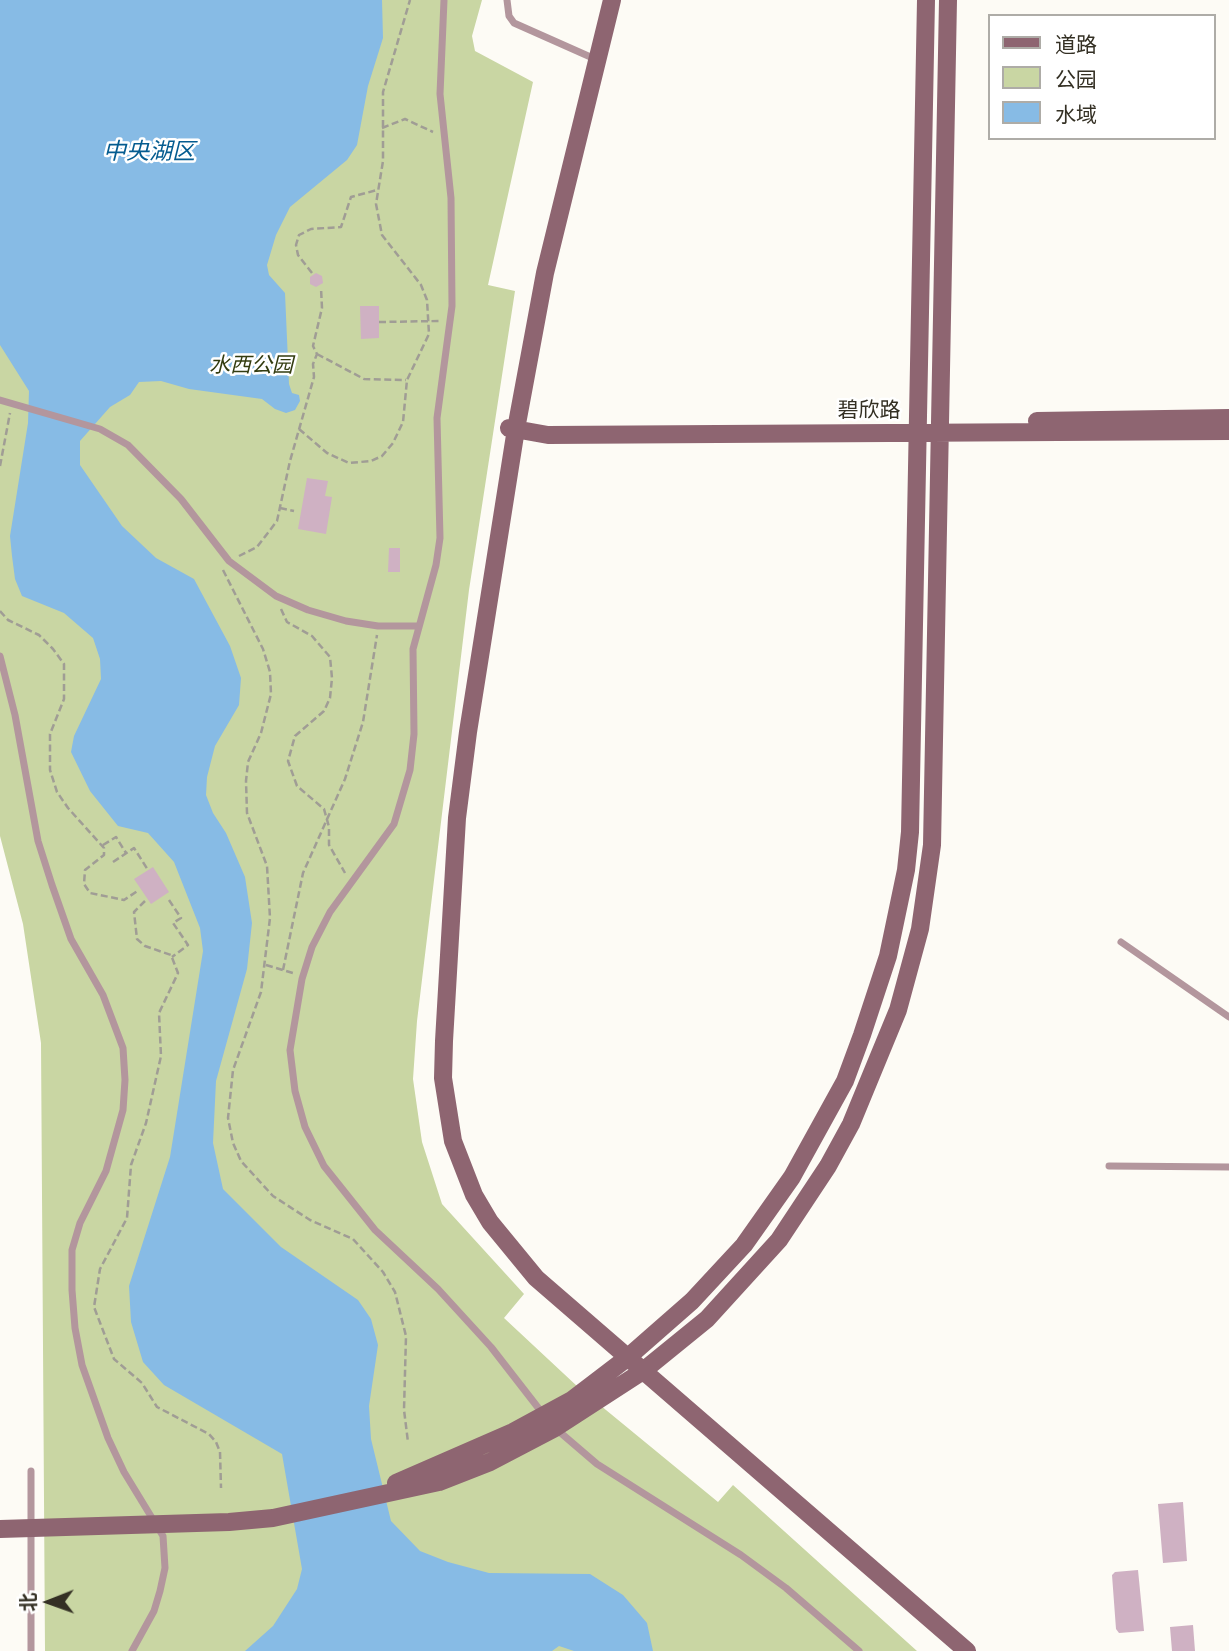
<!DOCTYPE html>
<meta charset="utf-8">
<style>
body{margin:0}
#map{position:relative;width:1229px;height:1651px;overflow:hidden;background:#fdfbf5;font-family:"PT Serif","Noto Sans SC",serif}
canvas{display:block}
.legend{position:absolute;left:988px;top:14px;width:228px;height:126px;box-sizing:border-box;background:#fff;border:2px solid #aeaca7;margin:0;padding:9px 12px;list-style:none;font-size:21px;color:#343024}
.legend li{display:flex;align-items:center;gap:14px;height:35px}
.legend b{width:35px;border:2px solid #aeaca7}
.north{position:absolute;left:14px;top:1567px;width:70px;height:70px;-webkit-text-stroke:5px #fff;paint-order:stroke;rotate:269deg;font-size:19px;font-weight:700;line-height:28px;text-align:center;color:#343024}
.north::after{content:'';display:block;margin:auto;width:24px;height:32px;background:#343024;clip-path:polygon(50% 0,100% 100%,50% 72%,0 100%)}
</style>
<div id="map">
<canvas width="1229" height="1651"></canvas>
<ul class="legend">
<li><b style="height:9px;background:#8e6571"></b>道路</li>
<li><b style="height:19px;background:#c9d6a3"></b>公园</li>
<li><b style="height:19px;background:#87bbe5"></b>水域</li>
</ul>
<div class="north">北</div>
</div>
<script>
const ctx = document.querySelector('canvas').getContext('2d');
ctx.lineJoin = 'round';
function fillPath(path, color) { ctx.fillStyle = color; ctx.fill(path, 'evenodd'); }
const shape = rows => new Path2D(rows.map(r => 'M' + r).join(''));
function trace(path, color, width, dash) { ctx.strokeStyle = color; ctx.lineWidth = width; ctx.lineCap = dash ? 'butt' : 'round'; ctx.setLineDash(dash || []); ctx.stroke(path); }
function write(font, color, halo, rows, align = 'center') {
  ctx.font = font + ' "PT Serif","Noto Sans SC",serif'; ctx.lineWidth = 5; ctx.setLineDash([]); ctx.textBaseline = 'middle'; ctx.strokeStyle = halo; ctx.fillStyle = color; for (const [text, x, y, turn = 0] of rows) {
    ctx.save(); ctx.translate(x, y); ctx.rotate((+turn || 0) * Math.PI / 180); ctx.textAlign = isNaN(turn) ? turn : align; if (halo) ctx.strokeText(text, 0, 0); ctx.fillText(text, 0, 0); ctx.restore();
  }
}
fillPath(shape([
 [0,0,482,0,472,36,475,51,533,82,488,285,515,291,469,590,417,1021,413,1079,422,1142,442,1204,524,1294,504,1318,578,1387,718,1502,733,1485,917,1651,45,1651,41,1043,23,924,0,836]
]), '#c9d6a3');
fillPath(shape([
 [0,0,382,0,383,38,368,86,357,145,347,160,290,207,276,235,267,265,269,275,285,293,289,384,292,393,299,395,300,401,295,410,286,413,275,409,262,399,189,389,161,381,139,382,130,395,110,407,80,441,80,465,122,526,156,558,194,579,230,646,241,678,239,705,215,746,207,777,206,795,213,813,226,833,245,877,252,923,247,969,216,1081,213,1143,223,1189,281,1247,358,1300,371,1319,378,1345,369,1406,371,1439,391,1521,420,1551,448,1562,489,1573,590,1574,623,1595,647,1623,653,1651,574,1651,559,1646,552,1651,245,1651,273,1626,297,1589,302,1569,282,1454,164,1385,143,1362,131,1322,129,1286,170,1157,203,951,200,928,174,862,148,833,118,826,90,791,71,752,74,736,101,679,100,659,93,638,64,613,22,596,15,579,12,556,10,536,28,423,29,391,0,345]
]), '#87bbe5');
fillPath(shape([
 [316,273,322,276,323,283,316,287,310,284,310,277],
 [360,306,379,306,379,338,361,339],
 [307,478,328,481,325,496,332,497,326,534,298,529],
 [389,548,400,548,400,572,388,572],
 [153,867,169,892,151,904,134,879],
 [1183,1502,1187,1561,1163,1563,1158,1504],
 [1138,1570,1144,1631,1119,1633,1116,1629,1112,1575,1115,1572],
 [1193,1625,1195,1651,1172,1651,1170,1627]
]), '#cfb1c3');
trace(shape([
 [382,128,405,119,433,132],
 [312,273,298,255,296,245,299,235,311,229,341,227,351,197,377,190],
 [379,322,439,321],
 [317,354,364,379,406,380],
 [299,429,327,453,349,463,371,461,382,456,393,443,403,422,407,380,429,334,427,300,421,285,382,235,376,204,383,161,383,92,410,0],
 [0,466,10,413],
 [280,508,294,511],
 [239,556,257,547,277,521,290,461,314,377,313,364,317,354,313,346,322,308,321,288],
 [223,570,263,649,270,672,271,694,261,733,248,762,246,781,247,813,267,866,270,918,261,992,233,1070,228,1118,233,1143,241,1161,273,1196,310,1220,353,1239,383,1272,395,1292,406,1336,404,1410,408,1442],
 [281,609,287,622,312,636,330,657,332,678,330,698,324,711,295,736,288,761,297,786,324,809,329,827,329,845,345,873],
 [0,611,8,620,39,635,53,649,64,664,64,699,50,734,50,770,57,792,68,808,104,848,104,855,85,870,84,884,90,893,124,900,139,890],
 [103,845,116,837,126,853],
 [113,862,134,848,148,870],
 [169,900,181,918,173,923,188,945,172,957],
 [145,901,134,912,137,939,145,946,171,955,178,973,159,1013,161,1056,146,1123,131,1165,127,1218,100,1269,94,1307,114,1359,142,1383,157,1407,209,1434,216,1442,220,1452,221,1488],
 [266,965,293,973],
 [283,970,303,873,345,779,363,722,377,635]
]), '#a09d95', 2.5, [7, 3.5]);
trace(shape([
 [444,0,440,94,451,198,452,306,437,418,440,538,436,565,413,649,414,734,410,770,394,824,330,912,312,947,302,979,290,1050,295,1091,305,1127,324,1166,375,1230,438,1289,491,1347,543,1414],
 [507,0,509,16,514,23,595,59],
 [0,400,100,429,128,445,181,499,229,561,276,596,308,610,346,621,378,626,418,626],
 [0,656,15,715,38,841,52,885,71,939,103,995,123,1048,125,1080,123,1110,106,1171,80,1223,72,1250,72,1290,75,1328,82,1365,108,1438,124,1472,163,1536,165,1568,160,1591,154,1611,132,1651],
 [1121,942,1229,1017],
 [1109,1166,1229,1167],
 [555,1428,597,1464,741,1555,786,1588,859,1651],
 [31,1471,31,1651]
]), '#b3969d', 7);
trace(shape([
 [612,0,545,273,516,429,468,732,457,818,444,1041,443,1078,453,1141,474,1195,490,1222,536,1278,967,1651],
 [1037,421,1229,418],
 [509,428,548,435,1229,431],
 [396,1483,513,1432,572,1400,627,1358,692,1301,744,1245,792,1177,845,1081,862,1035,888,956,906,870,910,832,926,0],
 [0,1529,229,1522,273,1518,439,1482,490,1462,555,1428,643,1371,707,1319,779,1240,828,1166,851,1124,898,1010,920,929,932,845,948,0]
]), '#8e6571', 18);
write('italic 21px', '#333c10', '#fff', [
 ["水西公园",251,366]
]);
write('21px', '#343024', '#fff', [
 ["碧欣路",869,411]
]);
write('italic 23px', '#045c90', '#fff', [
 ["中央湖区",149,152]
]);
</script>
